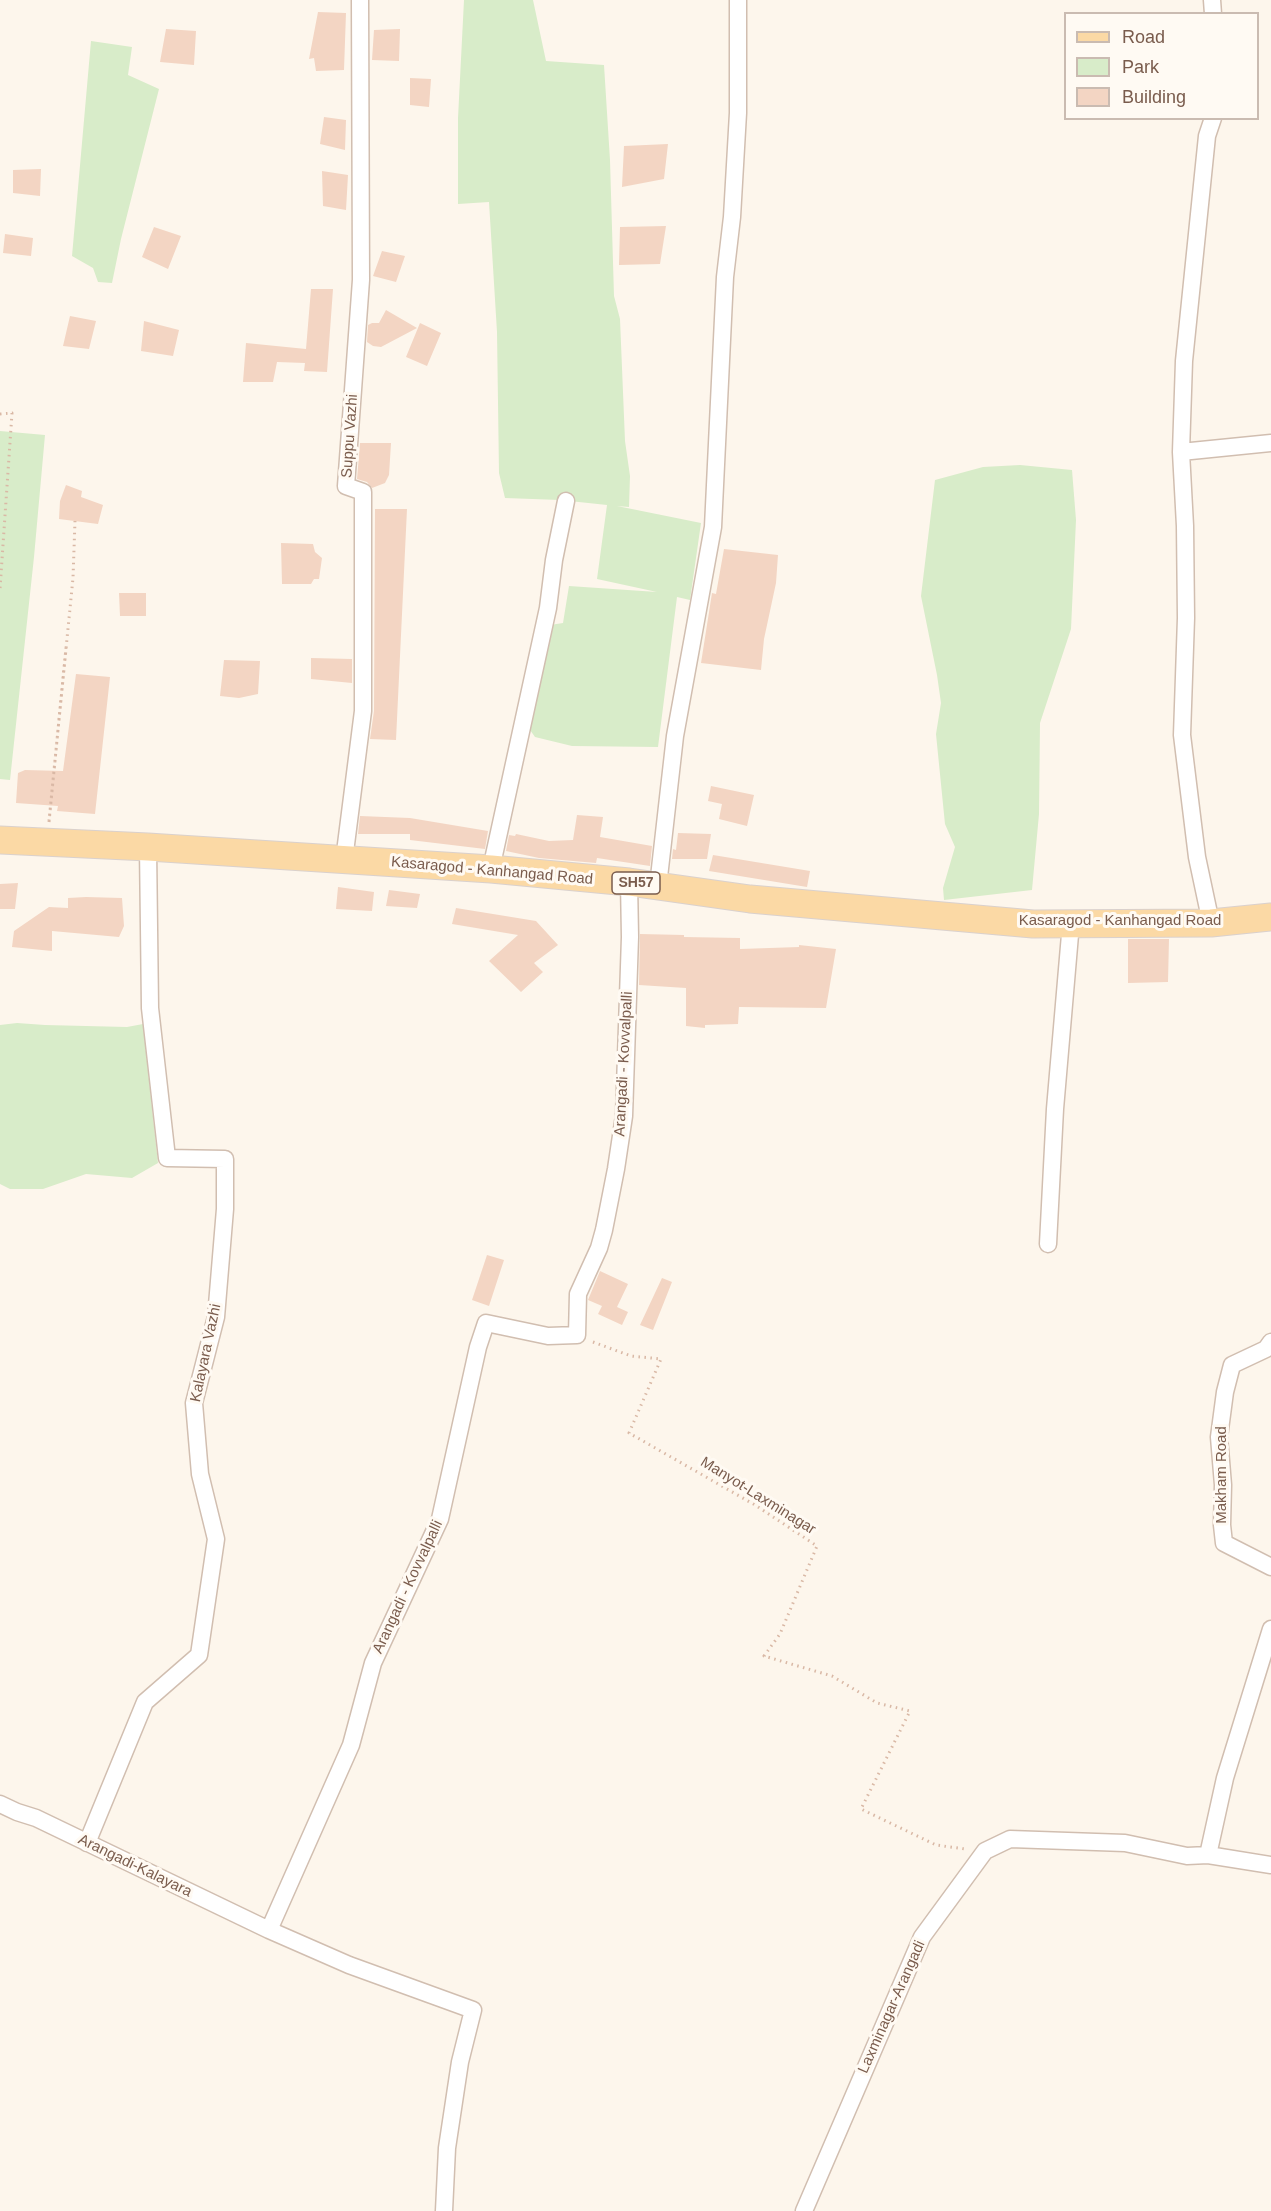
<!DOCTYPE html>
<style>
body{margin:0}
#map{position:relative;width:1271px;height:2211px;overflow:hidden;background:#fdf6ec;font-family:Arial,sans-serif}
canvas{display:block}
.legend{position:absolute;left:1064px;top:12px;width:195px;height:108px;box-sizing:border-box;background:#fffaf3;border:2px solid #cabbb1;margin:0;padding:8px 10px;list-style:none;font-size:18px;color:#7a5c4d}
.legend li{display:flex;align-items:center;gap:12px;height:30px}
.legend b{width:30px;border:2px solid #cabbb1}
</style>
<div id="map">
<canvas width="1271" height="2211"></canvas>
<ul class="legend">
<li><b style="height:8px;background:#fbd9a5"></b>Road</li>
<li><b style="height:16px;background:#d8ecc9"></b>Park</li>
<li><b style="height:16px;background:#f3d5c3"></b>Building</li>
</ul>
</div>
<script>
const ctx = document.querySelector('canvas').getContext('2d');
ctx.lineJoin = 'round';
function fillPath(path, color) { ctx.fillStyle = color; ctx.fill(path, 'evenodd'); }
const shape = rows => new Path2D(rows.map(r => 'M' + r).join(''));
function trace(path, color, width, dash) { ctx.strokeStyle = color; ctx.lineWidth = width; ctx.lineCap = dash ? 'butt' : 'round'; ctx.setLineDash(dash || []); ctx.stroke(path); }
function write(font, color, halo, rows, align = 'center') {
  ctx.font = font + ' Arial,sans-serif'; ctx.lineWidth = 6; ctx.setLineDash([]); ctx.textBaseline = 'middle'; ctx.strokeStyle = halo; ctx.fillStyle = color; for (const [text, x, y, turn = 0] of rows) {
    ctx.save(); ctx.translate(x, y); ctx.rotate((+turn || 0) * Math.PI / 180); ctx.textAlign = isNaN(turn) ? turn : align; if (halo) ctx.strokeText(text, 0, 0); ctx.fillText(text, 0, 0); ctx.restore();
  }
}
fillPath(shape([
 [464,0,533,0,546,61,604,65,610,160,614,296,620,319,625,441,630,476,629,507,617,506,701,523,690,600,677,597,658,747,572,746,535,737,528,727,550,625,563,623,569,586,657,592,597,579,607,505,560,500,505,498,499,473,497,332,489,202,458,204,458,118],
 [91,41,132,47,128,75,159,89,121,239,112,283,98,282,93,268,72,256],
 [0,431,45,435,34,557,10,780,0,779],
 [1020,465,1072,470,1076,520,1071,629,1040,723,1039,814,1032,890,944,900,943,888,955,847,945,824,936,734,941,703,937,675,921,596,935,480,983,467],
 [17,1023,45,1025,127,1027,143,1024,158,1163,132,1178,86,1174,43,1189,10,1189,0,1184,0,1025]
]), '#d8ecc9');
fillPath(shape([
 [318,12,346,13,344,70,316,71,314,58,309,59],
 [166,29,196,31,194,65,160,62],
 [400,29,399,61,372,60,374,30],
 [410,78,431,79,429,107,410,105],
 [324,117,346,120,345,150,320,144],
 [668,144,664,179,622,187,624,146],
 [41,169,40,196,13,193,13,170],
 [322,171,348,175,346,210,323,206],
 [666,226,660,264,619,265,620,227],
 [154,227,181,236,168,269,142,257],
 [5,234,33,238,31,256,3,253],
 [382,251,405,256,396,282,373,276],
 [311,289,333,289,327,372,304,371,305,363,277,362,273,382,243,382,246,343,306,349],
 [386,310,417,328,381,347,373,346,367,342,368,325,372,323,379,323],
 [70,316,96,321,89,349,63,346],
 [144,321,179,330,173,356,141,351],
 [420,323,441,333,427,366,406,357],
 [360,443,391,443,389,475,385,483,372,488,367,482,357,479],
 [66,485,82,491,81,497,103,505,98,524,59,519,60,501],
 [375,509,407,509,396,740,370,739,374,711],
 [281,543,313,544,315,552,322,558,319,579,314,579,311,584,282,584],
 [724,549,778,555,776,583,764,639,761,670,701,663,712,593,716,594],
 [119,593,146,593,146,616,120,616],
 [311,658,352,659,352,683,311,679],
 [224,660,260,661,258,694,239,698,220,696],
 [76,674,110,677,95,814,57,811,58,806,16,803,18,773,25,770,63,771],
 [711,786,754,795,747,826,719,819,722,804,708,801],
 [577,815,603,817,600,837,652,846,650,866,597,858,596,863,539,858,506,851,509,835,515,836,516,834,549,841,573,840],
 [360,816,410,818,488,831,485,849,410,840,410,834,358,834],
 [678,833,711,834,707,859,672,859,673,849,676,850],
 [713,855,810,871,807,887,709,871],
 [18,883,15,909,0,909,0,884],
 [338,887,374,892,372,911,336,909],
 [389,890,420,894,417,908,386,906],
 [86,897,122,898,124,926,119,937,52,931,52,951,12,947,14,931,49,907,68,908,68,898],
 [456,908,536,921,558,945,534,963,543,972,521,992,489,961,518,935,452,924],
 [640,934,684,935,684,937,740,938,740,949,799,947,799,945,836,949,826,1008,739,1007,738,1024,705,1025,705,1028,686,1026,686,988,639,985],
 [1128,939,1169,939,1168,982,1128,983],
 [487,1255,504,1260,489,1306,472,1300],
 [600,1271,628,1284,617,1307,628,1312,622,1325,598,1314,602,1306,588,1300],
 [662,1278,672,1282,653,1330,640,1325]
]), '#f3d5c3');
const minor = shape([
 [1212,0,1213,14],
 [1181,452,1271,443],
 [344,860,363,711,363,492,346,486,361,280,360,0],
 [491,869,548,608,554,560,566,501],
 [658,886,675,736,713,527,725,277,732,217,738,113,738,0],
 [1211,923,1197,857,1182,735,1186,618,1185,526,1181,452,1184,361,1207,136,1213,118],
 [1048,1244,1055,1109,1071,923],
 [1271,1342,1266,1349,1232,1365,1225,1392,1219,1437,1223,1485,1222,1525,1224,1543,1271,1567],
 [0,1804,17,1812,36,1818,269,1930],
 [87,1843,145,1702,199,1655,216,1539,200,1474,194,1403,216,1317,225,1209,225,1159,167,1158,150,1008,148,847],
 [1208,1855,1225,1778,1271,1629],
 [444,2211,447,2148,460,2062,473,2010,349,1965,269,1930,351,1745,373,1663,440,1519,478,1347,486,1323,548,1336,577,1335,578,1294,599,1248,604,1230,616,1169,624,1116,630,937,629,882],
 [804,2211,922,1937,985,1851,1010,1839,1125,1843,1187,1856,1208,1855,1271,1865]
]);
const primary = shape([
 [0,840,148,847,491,869,629,882,750,899,1033,924,1211,923,1271,917]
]);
trace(minor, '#d1beb0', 19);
trace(primary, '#dad1cd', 29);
trace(shape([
 [0,414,12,413,0,589],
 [49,821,73,578,75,521],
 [49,822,66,648],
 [593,1342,631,1356,661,1359,629,1433,755,1505,817,1546,780,1634,764,1656,832,1676,877,1703,910,1711,861,1809,936,1845,965,1849]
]), '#d9b8a5', 3, [1.5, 4.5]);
trace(minor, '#fff', 16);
trace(primary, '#fbd9a5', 27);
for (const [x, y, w] of [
 [636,883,48]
]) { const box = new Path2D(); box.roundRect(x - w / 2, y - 11, w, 22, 4.5); ctx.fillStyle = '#fffaf3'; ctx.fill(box); trace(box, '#7a5c4d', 1.5); }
write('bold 14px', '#7a5c4d', null, [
 ["SH57",636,883]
]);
write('15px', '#7a5c4d', '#fffaf3', [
 ["Suppu Vazhi",350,436,-86],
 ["Kasaragod - Kanhangad Road",492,871,5],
 ["Kasaragod - Kanhangad Road",1120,921],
 ["Arangadi - Kovvalpalli",624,1064,-87],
 ["Kalayara Vazhi",206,1353,-78],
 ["Makham Road",1222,1475,-90],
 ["Manyot-Laxminagar",758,1496,32],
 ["Arangadi - Kovvalpalli",408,1587,-65],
 ["Arangadi-Kalayara",135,1866,26],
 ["Laxminagar-Arangadi",892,2007,-66]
]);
</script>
